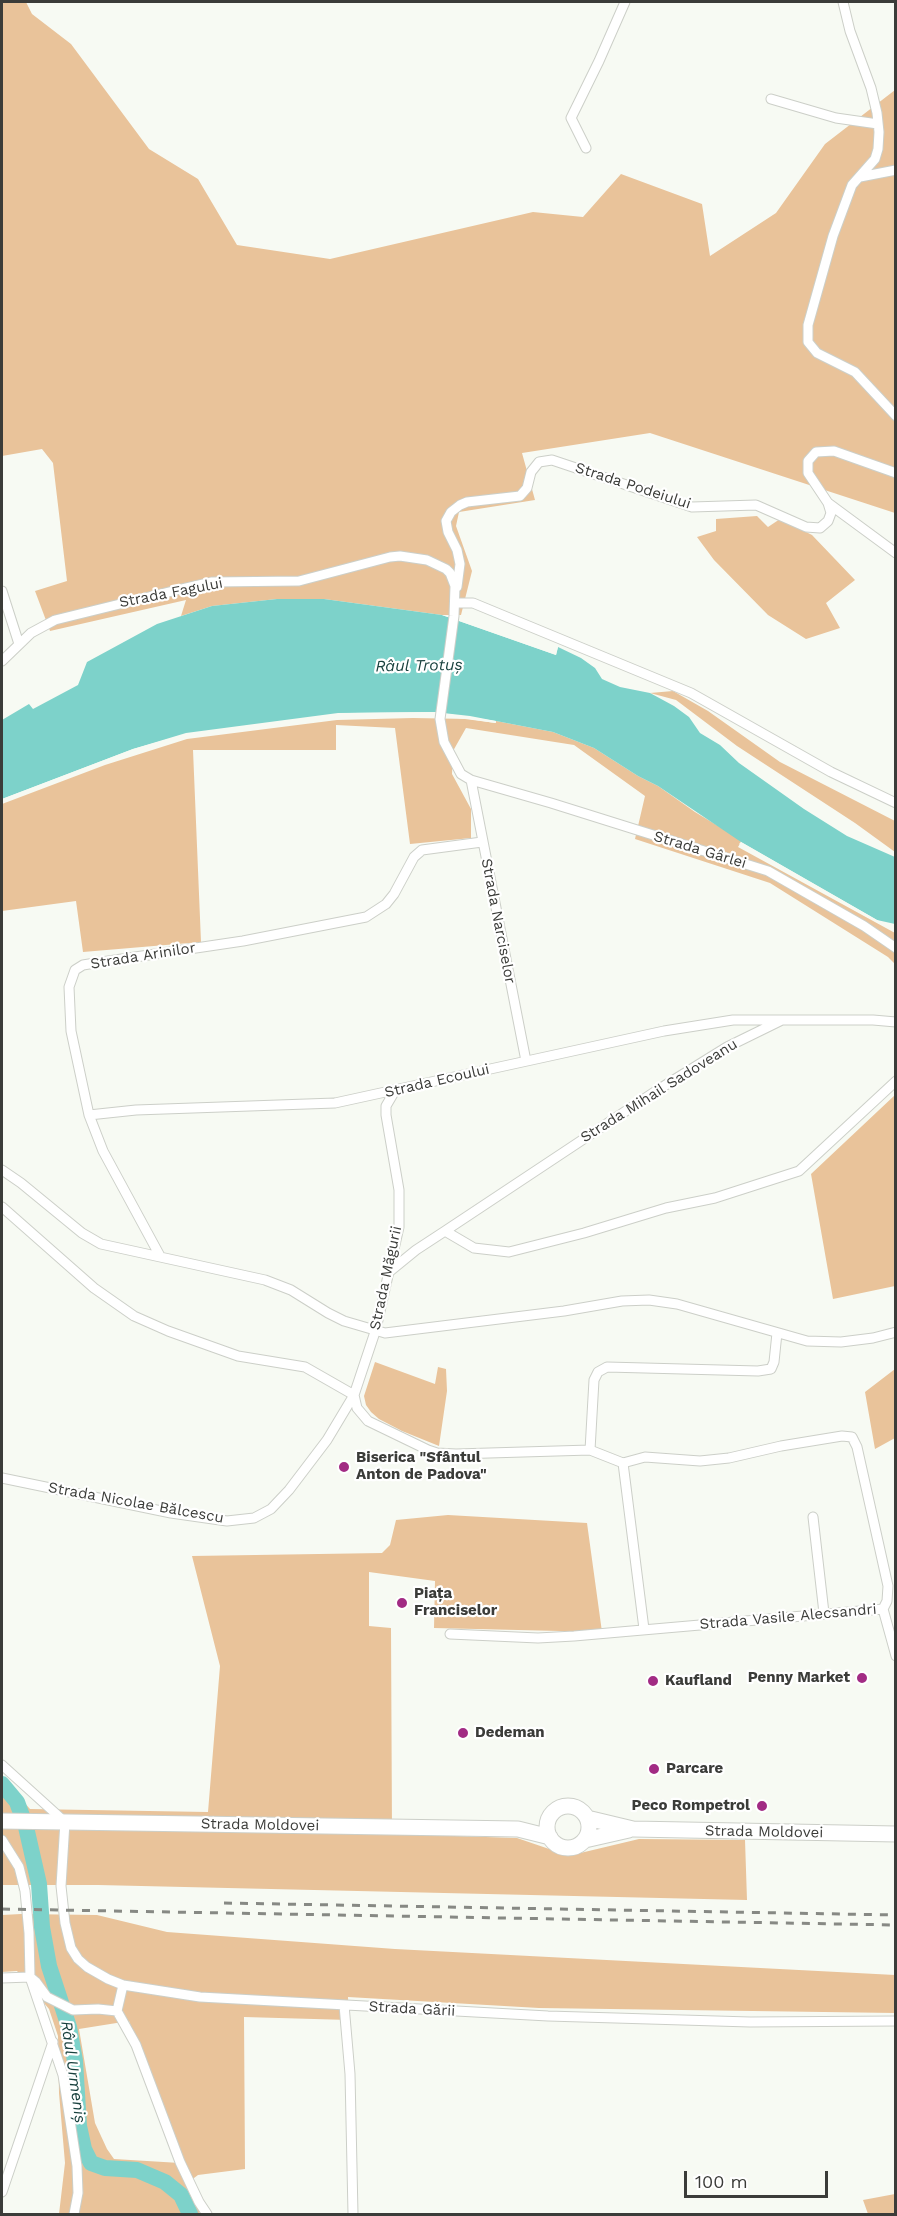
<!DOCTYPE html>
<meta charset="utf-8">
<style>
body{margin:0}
#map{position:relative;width:897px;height:2216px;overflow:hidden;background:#f7faf3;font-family:"Work Sans",sans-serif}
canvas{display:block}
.frame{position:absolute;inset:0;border:3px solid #3b3c39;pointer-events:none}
.scale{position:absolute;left:684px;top:2171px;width:144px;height:27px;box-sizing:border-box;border:3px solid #3b3c39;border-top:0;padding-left:8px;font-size:18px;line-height:21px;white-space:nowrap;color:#3b3c39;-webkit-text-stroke:4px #fff;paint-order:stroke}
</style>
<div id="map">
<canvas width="897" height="2216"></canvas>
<div class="frame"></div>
<div class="scale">100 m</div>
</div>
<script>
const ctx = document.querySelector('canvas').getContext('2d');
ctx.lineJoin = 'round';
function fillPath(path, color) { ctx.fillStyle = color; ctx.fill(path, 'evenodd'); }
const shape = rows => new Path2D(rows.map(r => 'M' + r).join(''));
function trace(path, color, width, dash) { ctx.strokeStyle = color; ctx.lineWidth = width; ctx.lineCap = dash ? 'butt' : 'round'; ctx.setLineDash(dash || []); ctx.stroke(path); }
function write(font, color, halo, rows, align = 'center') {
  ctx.font = font + ' "Work Sans",sans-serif'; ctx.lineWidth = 4.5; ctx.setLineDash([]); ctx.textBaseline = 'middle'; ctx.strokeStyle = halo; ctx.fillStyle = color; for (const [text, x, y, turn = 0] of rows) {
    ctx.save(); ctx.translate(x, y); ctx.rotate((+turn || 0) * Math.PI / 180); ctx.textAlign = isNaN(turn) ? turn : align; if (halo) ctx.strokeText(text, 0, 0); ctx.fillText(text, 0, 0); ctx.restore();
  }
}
fillPath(shape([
 [2,2,26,2,32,14,71,44,149,149,198,179,237,245,330,259,533,212,583,217,621,174,702,204,710,256,776,213,825,144,895,90,895,513,650,433,522,453,535,500,459,512,456,526,472,571,461,615,442,615,324,599,277,599,212,606,181,616,186,600,50,631,35,591,67,581,53,463,42,449,2,456],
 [757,516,768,527,780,519,812,535,855,580,826,603,840,628,806,639,768,615,714,560,697,537,716,531,716,519],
 [673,691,708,711,780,762,895,821,895,852,855,823,737,746,676,700,650,693],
 [413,718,469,719,495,723,496,721,553,732,594,748,638,776,658,786,695,812,738,838,741,842,738,847,895,933,895,964,888,957,770,883,635,839,645,796,574,745,466,728,453,751,452,774,471,809,471,838,410,844,395,728,336,725,336,750,193,750,201,942,83,952,76,901,2,911,2,804,105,765,187,739,337,720],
 [895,1095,895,1286,833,1299,811,1174],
 [375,1362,435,1384,438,1367,446,1369,447,1391,439,1446,402,1431,379,1419,371,1412,366,1405,364,1396],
 [895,1369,895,1438,875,1449,865,1392],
 [448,1515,587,1523,602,1632,434,1628,435,1581,369,1572,369,1626,391,1628,392,1834,517,1838,555,1851,572,1855,639,1839,745,1840,747,1900,98,1885,2,1885,2,1829,8,1828,2,1814,2,1777,30,1809,208,1812,220,1666,192,1556,382,1553,390,1545,396,1520],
 [21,1914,97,1915,167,1932,395,1949,895,1975,895,2013,539,2008,348,1997,349,2020,244,2017,245,2169,198,2175,190,2181,200,2214,59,2214,65,2163,59,2093,58,2036,49,2009,17,1971,2,1972,2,1915],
 [129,2021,180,2162,180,2163,114,2159,107,2149,95,2123,79,2029],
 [895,2194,895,2214,868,2214,863,2200]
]), '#e9c39a');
fillPath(shape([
 [277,599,324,599,442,615,556,655,558,647,581,658,595,668,602,679,620,687,650,693,674,706,689,717,700,733,720,745,739,763,804,809,847,836,895,857,895,924,877,920,741,842,658,786,638,776,594,748,553,732,470,716,434,712,348,713,186,734,133,749,2,799,2,720,29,704,33,709,78,685,87,662,157,624,212,606]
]), '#7dd2ca');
fillPath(shape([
 [442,615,452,615,554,651,555,646,558,647,556,655],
 [434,712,496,721,496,723,434,715,348,716,186,736,134,752,2,802,2,799,133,749,186,733,338,713],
 [741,842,877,920,887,925,878,923,851,908,739,844]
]), '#f7faf3');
trace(shape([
 [2,1784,17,1802,22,1816],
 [26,1827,39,1884,42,1927,49,1966,69,2027,75,2061,79,2126,84,2149,91,2163,105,2168,137,2170,165,2182,181,2195,190,2214]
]), '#7dd2ca', 16);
const street = shape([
 [843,2,850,31,871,88,877,113,879,132,878,149,875,159,852,185,833,236,808,325,808,342,817,353,855,372,896,416],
 [771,99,836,118,878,124],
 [586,148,571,118,599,61,625,2],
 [860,177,896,170],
 [828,503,896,553],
 [457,587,460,564,457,550,448,532,446,521,451,512,460,505,467,502,520,496,527,488,531,472,539,462,552,460,692,507,756,505,806,527,820,528,828,521,831,513,828,503,808,473,808,461,816,452,834,451,896,473],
 [2,591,19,644],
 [455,603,473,603,691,693,831,772,896,803],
 [2,661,31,633,55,620,181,589,212,582,299,581,390,557,400,556,427,560,446,569,450,573,455,586,454,616,440,719,444,742,461,774,471,780,551,803,768,871,864,926,896,948],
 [471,780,526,1061],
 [89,1115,136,1110,335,1103,664,1031,733,1020,782,1020],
 [2,1170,21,1183,82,1233,101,1244,265,1280,291,1290,328,1313,344,1321,385,1333,564,1311,622,1301,649,1300,677,1304,807,1341,841,1342,873,1338,896,1332],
 [2,1207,94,1288,134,1316,168,1331,238,1356,305,1367,354,1395],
 [445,1231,656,1091,727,1047,782,1020,873,1020,896,1022],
 [160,1256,103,1151,89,1115,71,1031,69,987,75,970,83,965,95,963,243,941,366,917,386,904,394,894,414,857,422,850,482,842],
 [389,1272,416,1250,445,1231,474,1248,509,1252,584,1233,666,1208,715,1198,799,1171,896,1081],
 [354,1395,357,1408,368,1421,428,1450,437,1453,456,1454,590,1450,623,1463,644,1629],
 [590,1450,594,1380,598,1372,607,1367,758,1371,771,1369,774,1362,777,1333],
 [623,1463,645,1457,700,1461,729,1458,781,1446,842,1436,852,1437,857,1447,888,1586,887,1601,883,1609],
 [2,1478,171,1513,227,1521,254,1518,271,1509,289,1490,327,1440,354,1395,376,1329,399,1227,399,1190,386,1115,386,1106,396,1089],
 [813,1517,824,1613],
 [450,1634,538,1638,574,1636,883,1609,896,1656],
 [2,1765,65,1822,61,1886,65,1923,71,1948,78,1959,87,1967,108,1979,123,1985,200,1997,548,2016,750,2022,896,2021],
 [2,1840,19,1867,25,1891,29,1933,30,1977,63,2075,77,2166,78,2193,74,2214],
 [2,1978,30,1977,36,1982,47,1997,73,2010,98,2009,117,2011],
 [123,1985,117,2011,136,2045,180,2162,199,2202,207,2214],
 [344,2005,350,2074,353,2214],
 [2,2192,53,2042]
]);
const primary = shape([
 '547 1827a21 21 0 1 1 42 0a21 21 0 1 1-42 0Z',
 [587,1818,633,1829,896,1834],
 [2,1821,518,1829,550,1837],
 [585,1840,629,1830]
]);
trace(street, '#cccfc8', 11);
trace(primary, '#cccfc8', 17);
trace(street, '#fff', 9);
trace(primary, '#fff', 15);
trace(shape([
 [224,1903,896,1915],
 [2,1909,896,1925]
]), '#878984', 3, [8, 8]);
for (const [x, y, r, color] of [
 [344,1467,6,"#a22b84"],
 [402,1603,6,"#a22b84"],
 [862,1678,6,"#a22b84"],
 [653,1681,6,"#a22b84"],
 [463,1733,6,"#a22b84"],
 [654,1769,6,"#a22b84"],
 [762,1806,6,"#a22b84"]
]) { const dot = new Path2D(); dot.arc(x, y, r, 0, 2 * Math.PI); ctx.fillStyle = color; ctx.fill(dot); trace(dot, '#fff', 2); }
write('15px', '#3b3c39', '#fff', [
 ["Strada Podeiului",633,486,18],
 ["Strada Fagului",171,593,-11],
 ["Strada Gârlei",700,850,17],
 ["Strada Narciselor",498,921,79],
 ["Strada Arinilor",143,956,-9],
 ["Strada Ecoului",437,1081,-13],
 ["Strada Mihail Sadoveanu",659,1091,-32],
 ["Strada Măgurii",386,1278,-78],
 ["Strada Nicolae Bălcescu",136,1503,10],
 ["Strada Vasile Alecsandri",788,1617,-5],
 ["Strada Moldovei",260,1825,1],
 ["Strada Moldovei",764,1832,1],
 ["Strada Gării",412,2009,3]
]);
write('bold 15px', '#3b3c39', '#fff', [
 ["Biserica \"Sfântul",356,1458],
 ["Anton de Padova\"",356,1475],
 ["Piața",414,1594],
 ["Franciselor",414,1611],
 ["Penny Market",850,1678,"right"],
 ["Kaufland",665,1681],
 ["Dedeman",475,1733],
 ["Parcare",666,1769],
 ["Peco Rompetrol",750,1806,"right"]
], 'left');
write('italic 16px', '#19413e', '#fff', [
 ["Râul Trotuș",419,666,-1],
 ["Râul Urmeniș",73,2072,82]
]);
</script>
